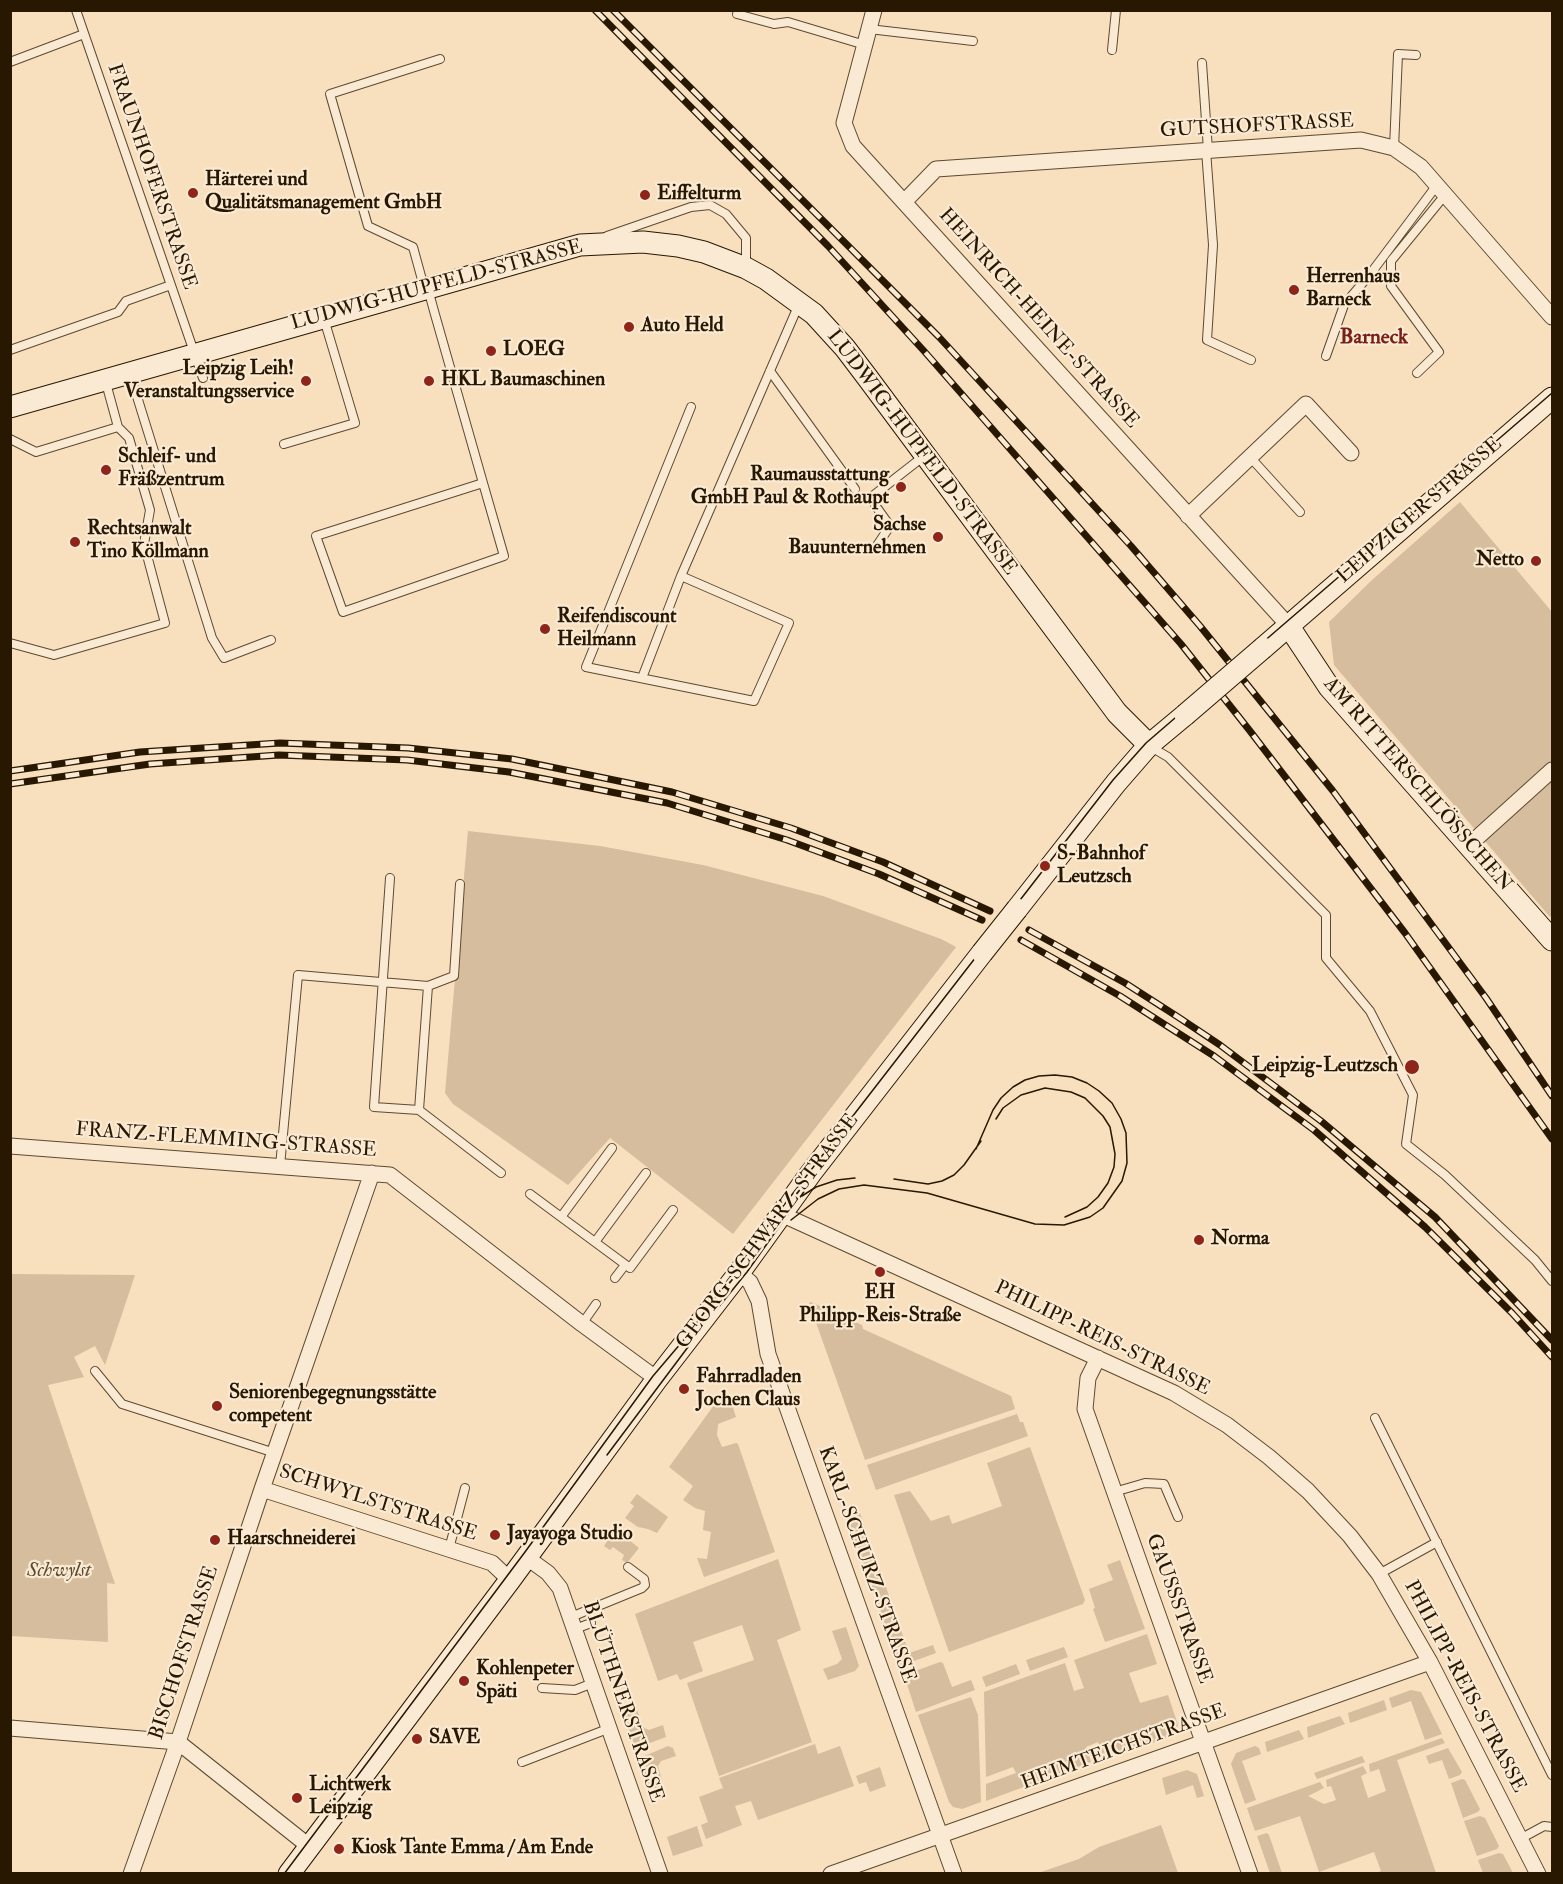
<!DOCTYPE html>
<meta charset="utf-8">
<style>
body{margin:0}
#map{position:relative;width:1563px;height:1884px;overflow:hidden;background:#f8dfbd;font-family:"IM FELL Double Pica",serif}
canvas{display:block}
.frame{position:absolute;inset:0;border:12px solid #281801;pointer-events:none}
</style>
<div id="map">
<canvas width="1563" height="1884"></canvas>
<div class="frame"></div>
</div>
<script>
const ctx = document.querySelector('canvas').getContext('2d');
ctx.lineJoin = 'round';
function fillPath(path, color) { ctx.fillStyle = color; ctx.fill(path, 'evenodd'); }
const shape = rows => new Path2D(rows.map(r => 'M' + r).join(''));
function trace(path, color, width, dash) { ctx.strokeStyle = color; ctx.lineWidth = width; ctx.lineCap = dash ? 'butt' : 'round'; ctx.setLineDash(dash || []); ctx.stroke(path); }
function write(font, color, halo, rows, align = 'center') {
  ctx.font = font + ' "IM FELL Double Pica",serif'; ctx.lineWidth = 4.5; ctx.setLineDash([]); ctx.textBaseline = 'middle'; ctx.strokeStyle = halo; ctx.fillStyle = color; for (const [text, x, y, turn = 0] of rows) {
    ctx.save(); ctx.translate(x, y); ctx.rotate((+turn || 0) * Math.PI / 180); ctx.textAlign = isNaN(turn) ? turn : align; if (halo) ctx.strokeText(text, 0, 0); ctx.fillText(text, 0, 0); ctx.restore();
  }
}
fillPath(shape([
 [1460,502,1552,612,1552,915,1550,917,1334,665,1329,622,1372,580],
 [468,831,600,846,703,865,823,896,941,939,956,947,733,1234,610,1138,568,1185,453,1104,445,1093],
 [10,1274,135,1275,105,1365,95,1346,74,1357,84,1377,48,1385,115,1584,107,1583,108,1642,11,1636],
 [811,1302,862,1325,863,1329,1011,1396,1015,1409,865,1460,809,1303],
 [717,1401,731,1402,736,1417,718,1424,717,1435,722,1447,736,1443,738,1444,775,1552,704,1577,697,1558,707,1559,711,1532,703,1530,705,1511,695,1508,683,1500,693,1486,669,1467],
 [1017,1414,1020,1422,1023,1422,1028,1436,876,1490,867,1465],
 [1030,1447,1085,1600,1083,1604,949,1652,894,1495,910,1491,931,1521,949,1515,952,1524,1002,1506,987,1463],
 [637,1494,668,1517,657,1533,648,1529,638,1527,625,1518,634,1506,630,1503],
 [860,1513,909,1653,933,1645,936,1653,900,1666,847,1517],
 [615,1529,639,1548,627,1563,622,1560,624,1555,613,1547,610,1550,604,1546],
 [778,1559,801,1630,777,1640,812,1742,719,1776,687,1683,754,1660,742,1625,693,1642,703,1671,680,1680,677,1674,658,1681,635,1614],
 [1120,1560,1145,1629,1105,1642,1093,1609,1095,1608,1089,1589,1113,1580,1107,1565],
 [846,1627,859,1666,855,1671,828,1680,823,1669,837,1664,842,1659,832,1631],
 [1147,1634,1157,1664,1129,1673,1140,1703,1168,1695,1178,1725,1172,1736,1109,1758,1104,1757,1098,1742,1086,1747,1091,1762,986,1801,986,1784,1016,1773,1013,1767,986,1777,984,1692,1065,1663,1074,1691,1084,1688,1074,1660],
 [1064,1647,1068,1657,1030,1671,1026,1660],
 [940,1662,943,1663,952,1687,971,1680,975,1690,916,1712,904,1675],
 [1016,1664,1020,1674,986,1687,982,1677],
 [1411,1690,1421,1692,1442,1734,1425,1740,1411,1701,1392,1708,1389,1698],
 [971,1697,978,1715,981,1802,962,1809,953,1807,949,1802,918,1715],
 [1384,1700,1387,1710,1350,1723,1348,1713],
 [634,1702,644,1728,649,1730,663,1725,666,1737,639,1747,634,1744,621,1707],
 [1340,1716,1345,1724,1308,1738,1307,1727],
 [1299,1730,1304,1739,1267,1752,1265,1742],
 [1442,1738,1445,1743,1397,1760,1436,1873,1376,1873,1381,1871,1374,1852,1319,1872,1300,1816,1255,1831,1247,1808,1320,1782,1324,1788,1308,1796,1324,1804,1336,1800,1331,1786,1327,1787,1326,1780,1363,1766,1367,1773,1361,1776,1368,1798,1386,1791,1379,1769,1370,1772,1369,1764],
 [815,1744,818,1754,840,1746,854,1786,758,1820,751,1801,735,1806,742,1825,706,1839,701,1825,708,1822,699,1797,723,1788,719,1778],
 [668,1746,673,1748,676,1756,661,1761,658,1766,665,1792,653,1797,640,1763,640,1758],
 [1255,1746,1259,1748,1261,1754,1242,1761,1256,1800,1245,1804,1231,1764,1236,1753],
 [1448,1748,1462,1772,1460,1775,1449,1779,1442,1760,1429,1764,1426,1756],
 [1362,1756,1365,1762,1317,1779,1314,1773],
 [880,1767,886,1786,870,1792,866,1782,859,1784,856,1776],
 [1187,1770,1197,1774,1204,1796,1197,1798,1193,1785,1166,1795,1162,1778],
 [1462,1779,1465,1780,1480,1809,1478,1812,1463,1818,1451,1783],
 [1480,1816,1485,1818,1499,1846,1497,1849,1477,1856,1464,1821],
 [1161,1825,1178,1873,1038,1873,1079,1859,1099,1847],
 [697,1826,703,1846,673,1856,667,1837],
 [1267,1833,1269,1835,1282,1873,1270,1873,1257,1836],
 [1499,1853,1503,1854,1513,1873,1483,1873,1478,1860]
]), '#d5bd9d');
const lane = shape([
 [76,10,203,378],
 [737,14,774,24,788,22,865,45],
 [869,29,973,41],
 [1112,50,1116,10],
 [10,62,84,34],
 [1202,63,1208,150],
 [1394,148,1398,54,1416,55],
 [1206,150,1213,245,1207,340,1251,360],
 [607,236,691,207,710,205,726,214,746,238,746,267],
 [424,287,413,247,368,226,330,94,440,59],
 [428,289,434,311,483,483,504,556,343,612,316,536,483,483],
 [10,350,118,312,126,301,171,285],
 [1326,356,1344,305,1371,273,1437,185],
 [770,371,855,489],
 [1417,373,1439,352,1391,286,1391,261,1445,195],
 [130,374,212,638,224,658,271,640],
 [691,407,586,667,754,701,789,623,681,576,799,304],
 [10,439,36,452,118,427,106,383],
 [284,444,355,423,324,319],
 [1250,457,1300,512],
 [874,550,890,526,875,505,874,495,924,456],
 [10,643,54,655,165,623,144,544,150,510,129,438,118,427],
 [642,678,681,576],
 [1151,747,1168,757,1326,915,1326,958,1370,1011,1413,1095,1406,1144,1445,1175,1535,1260,1552,1281],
 [390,878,374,1107,419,1110,501,1173],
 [419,1110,428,986],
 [280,1166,298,975,428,986,454,976,460,884],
 [530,1194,630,1268,673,1210],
 [561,1217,612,1148],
 [595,1242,646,1173],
 [615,1278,625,1265],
 [582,1324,596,1304],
 [95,1371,122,1404,275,1453],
 [1375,1418,1552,1775],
 [1114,1492,1145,1483,1164,1484,1178,1517],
 [449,1549,465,1488],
 [1379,1574,1437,1542],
 [571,1617,642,1588,645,1585,644,1579,628,1567],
 [575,1629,591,1623],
 [542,1688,575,1690,593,1683],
 [522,1762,610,1728],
 [1520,1839,1544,1826,1552,1827]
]);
const street = shape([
 [874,10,844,123,853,146,1288,625],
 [904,202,936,169,1361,140,1394,148,1421,167,1552,317],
 [1188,516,1306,404,1351,453],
 [1469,845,1552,770],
 [10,1146,390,1175,582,1324,657,1379],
 [781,1214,1174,1393,1227,1425,1269,1457,1308,1491,1350,1536,1379,1574,1430,1662,1538,1874],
 [739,1273,750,1282,759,1301,768,1354,954,1874],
 [1098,1358,1088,1378,1085,1409,1250,1874],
 [262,1489,492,1563,510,1580],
 [526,1557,548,1573,560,1588,660,1874],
 [10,1728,178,1742,310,1847],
 [131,1874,178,1742,262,1489,372,1173],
 [831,1874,1430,1662]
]);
const secondary = shape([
 [10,407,580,245,643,242,678,246,704,252,746,268,766,279,814,314,845,348,867,377,1117,713,1149,745],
 [1288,625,1329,687,1552,940],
 [1263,648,1552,398],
 [1017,909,1116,783,1149,745,1185,715],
 [289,1874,510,1580,657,1379,739,1273,811,1173,982,953]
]);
trace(lane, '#5c4a30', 10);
trace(street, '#5c4a30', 17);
trace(secondary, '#281801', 23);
trace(lane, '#faead4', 8);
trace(street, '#faead4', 15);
trace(secondary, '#faead4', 21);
trace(shape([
 [996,1119,1003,1108,1021,1095,1045,1088,1071,1092,1085,1098,1103,1116,1110,1127,1115,1154,1114,1167,1108,1183,1098,1197,1087,1207,1065,1217],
 [894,1179,928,1184,942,1181,954,1175,964,1165,981,1141],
 [802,1196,816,1187,837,1180,855,1178],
 [791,1220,818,1199,839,1189,864,1185,927,1193,1035,1224,1064,1225,1090,1217,1103,1208,1122,1181,1127,1163,1126,1133,1121,1119,1112,1103,1099,1091,1087,1083,1072,1077,1055,1075,1039,1076,1025,1080,1013,1087,1001,1098,993,1110,976,1149],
 [717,1309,747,1272,808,1186],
 [607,1455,688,1347],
 [284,1874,525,1552,653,1376,687,1336,763,1232,1113,780,1146,743,1552,393]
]), '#281801', 1.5);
const rail = shape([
 [595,10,828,246,924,351,1181,644,1250,731,1405,933,1552,1139],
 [613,10,939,337,1131,546,1200,626,1333,791,1486,998,1552,1096],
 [10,771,140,752,280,743,408,748,512,759,672,792,791,828,883,862,990,911],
 [10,784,150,764,279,755,407,760,509,772,667,803,787,840,879,874,982,920],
 [1029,930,1125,983,1178,1017,1220,1045,1321,1121,1435,1217,1552,1340],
 [1021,940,1120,996,1214,1056,1314,1130,1425,1227,1512,1313,1552,1357]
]);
trace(rail, '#281801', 7);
trace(rail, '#faead4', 4.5, [14]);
const secondaryBridge = shape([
 [1185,715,1263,648],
 [982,953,1017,909]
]);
trace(secondaryBridge, '#281801', 23, []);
trace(secondaryBridge, '#faead4', 21);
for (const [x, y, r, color] of [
 [193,193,6,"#8f2418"],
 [645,195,6,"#8f2418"],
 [1294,290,6,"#8f2418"],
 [629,327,6,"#8f2418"],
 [491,351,6,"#8f2418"],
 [306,381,6,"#8f2418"],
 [429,381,6,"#8f2418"],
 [106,470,6,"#8f2418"],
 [901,487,6,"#8f2418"],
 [938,537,6,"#8f2418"],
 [75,542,6,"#8f2418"],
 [1536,561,6,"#8f2418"],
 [545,629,6,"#8f2418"],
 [1045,866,6,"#8f2418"],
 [1412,1067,8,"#8f2418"],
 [1199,1240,6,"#8f2418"],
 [880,1272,6,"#8f2418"],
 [684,1389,6,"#8f2418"],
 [217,1406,6,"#8f2418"],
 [495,1535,6,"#8f2418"],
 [215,1540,6,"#8f2418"],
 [464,1681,6,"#8f2418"],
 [417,1739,6,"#8f2418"],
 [297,1798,6,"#8f2418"],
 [339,1849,6,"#8f2418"]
]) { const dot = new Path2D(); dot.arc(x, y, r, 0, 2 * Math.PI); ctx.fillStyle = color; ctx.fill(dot); trace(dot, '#faead4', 2); }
write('20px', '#281801', '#faead4', [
 ["GUTSHOFSTRASSE",1257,127,-3],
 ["FRAUNHOFERSTRASSE",151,177,71],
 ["LUDWIG-HUPFELD-STRASSE",437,286,-15],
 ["HEINRICH-HEINE-STRASSE",1038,319,48],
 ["LUDWIG-HUPFELD-STRASSE",921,453,53],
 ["LEIPZIGER STRASSE",1420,511,-41],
 ["AM RITTERSCHLÖSSCHEN",1417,785,49],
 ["FRANZ-FLEMMING-STRASSE",226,1141,4],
 ["GEORG-SCHWARZ-STRASSE",768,1232,-53],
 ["PHILIPP-REIS-STRASSE",1102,1339,26],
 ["SCHWYLSTSTRASSE",378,1504,18],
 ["KARL-SCHURZ-STRASSE",866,1565,70],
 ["GAUSSSTRASSE",1178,1609,70],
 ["BISCHOFSTRASSE",185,1653,-72],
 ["PHILIPP-REIS-STRASSE",1464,1687,62],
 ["BLÜTHNERSTRASSE",622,1702,71],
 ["HEIMTEICHSTRASSE",1124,1748,-20]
]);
write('bold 20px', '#281801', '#faead4', [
 ["Härterei und",205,181],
 ["Qualitätsmanagement GmbH",205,204],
 ["Eiffelturm",657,195],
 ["Herrenhaus",1306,278],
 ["Barneck",1306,301],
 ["Auto Held",641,327],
 ["LOEG",503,351],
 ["Leipzig Leih!",294,370,"right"],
 ["Veranstaltungsservice",294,393,"right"],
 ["HKL Baumaschinen",441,381],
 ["Schleif- und",118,458],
 ["Fräßzentrum",118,481],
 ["Raumausstattung",889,476,"right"],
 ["GmbH Paul & Rothaupt",889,499,"right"],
 ["Sachse",926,526,"right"],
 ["Bauunternehmen",926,549,"right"],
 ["Rechtsanwalt",87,530],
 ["Tino Köllmann",87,553],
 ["Netto",1524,561,"right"],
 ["Reifendiscount",557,618],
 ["Heilmann",557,641],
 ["S-Bahnhof",1057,855],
 ["Leutzsch",1057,878],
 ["Leipzig-Leutzsch",1398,1067,"right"],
 ["Norma",1211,1240],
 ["EH",880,1294,"center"],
 ["Philipp-Reis-Straße",880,1317,"center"],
 ["Fahrradladen",696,1378],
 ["Jochen Claus",696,1401],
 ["Seniorenbegegnungsstätte",229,1394],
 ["competent",229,1417],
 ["Jayayoga Studio",507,1535],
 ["Haarschneiderei",227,1540],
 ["Kohlenpeter",476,1670],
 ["Späti",476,1693],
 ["SAVE",429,1739],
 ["Lichtwerk",309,1786],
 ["Leipzig",309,1809],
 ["Kiosk Tante Emma / Am Ende",351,1849]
], 'left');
write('italic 20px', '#5c4a30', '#faead4', [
 ["Schwylst",59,1572]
]);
write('bold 21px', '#7a1f14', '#faead4', [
 ["Barneck",1374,338]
]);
</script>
